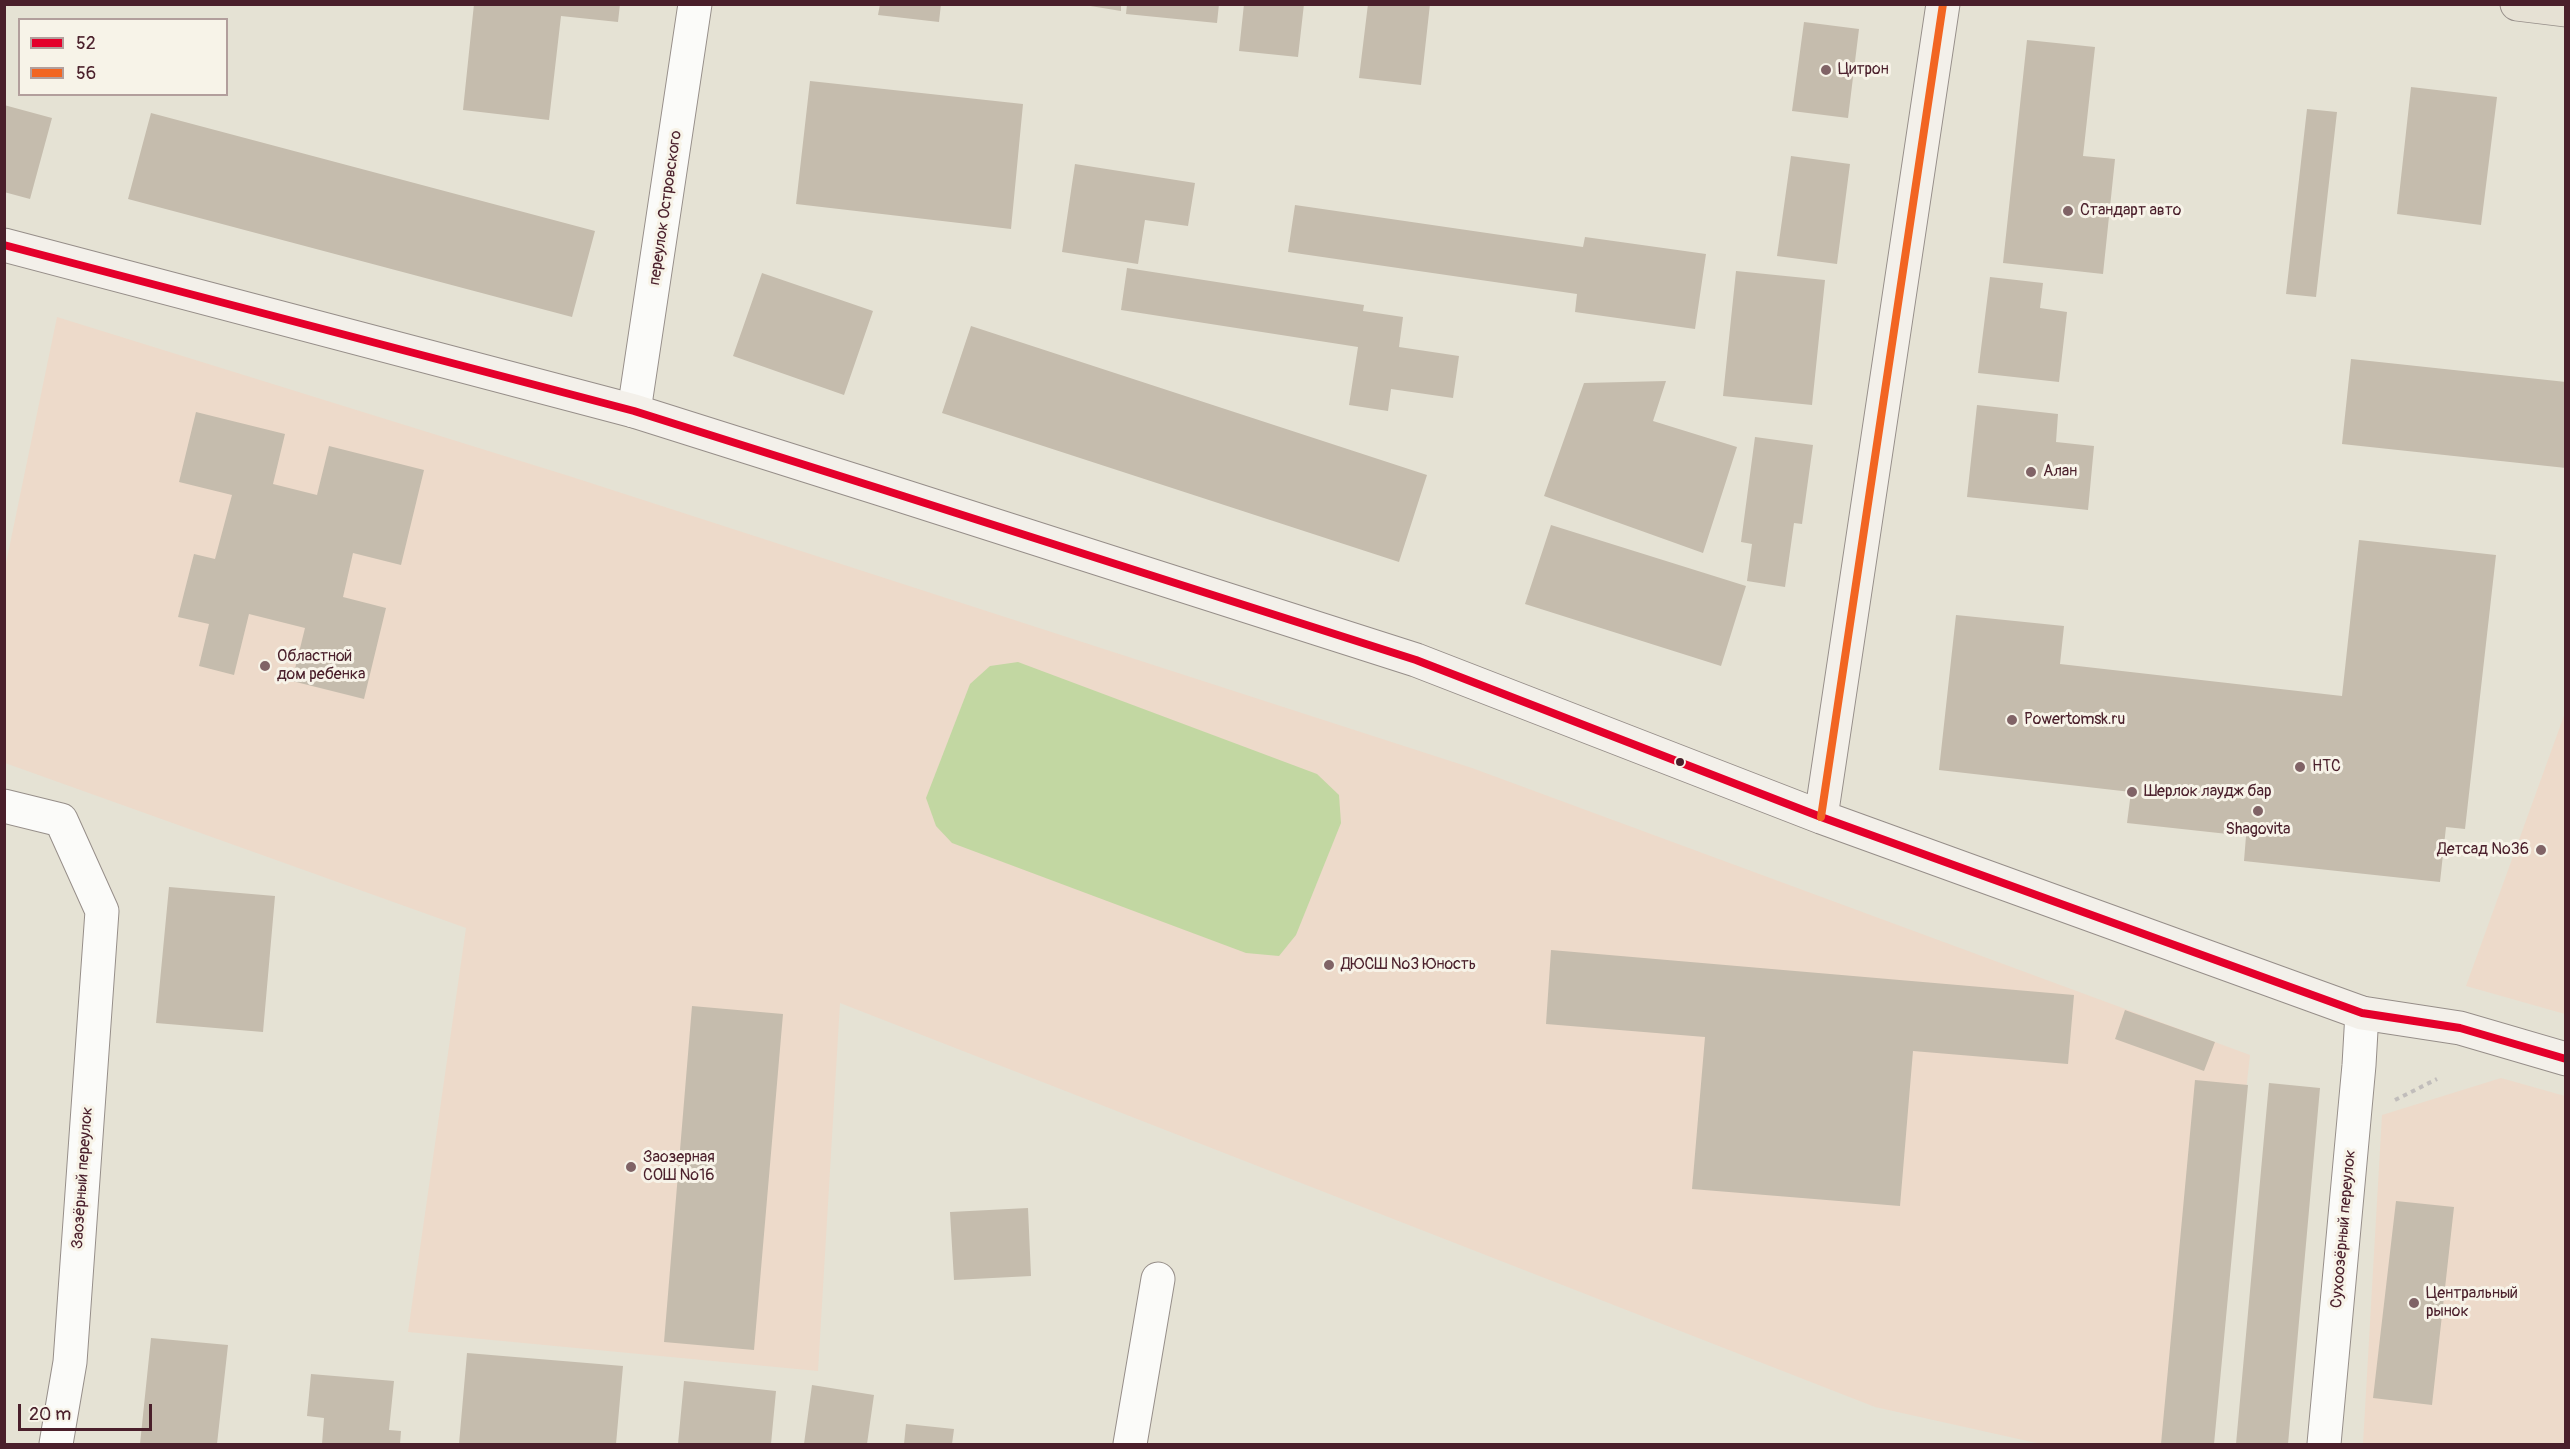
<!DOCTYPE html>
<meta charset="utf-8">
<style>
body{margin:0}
#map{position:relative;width:2570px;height:1449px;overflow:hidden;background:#e5e2d4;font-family:Pangolin,sans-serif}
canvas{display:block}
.frame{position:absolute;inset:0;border:6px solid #4a1f2b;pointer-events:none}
.legend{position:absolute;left:18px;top:18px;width:210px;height:78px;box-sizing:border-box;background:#f7f3e8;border:2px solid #b29e9c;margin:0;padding:8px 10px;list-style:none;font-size:18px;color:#4a1f2b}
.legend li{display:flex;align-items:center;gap:12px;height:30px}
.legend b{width:30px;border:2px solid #b29e9c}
.scale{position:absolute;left:18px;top:1404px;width:134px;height:27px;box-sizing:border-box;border:3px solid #4a1f2b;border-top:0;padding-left:8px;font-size:18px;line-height:21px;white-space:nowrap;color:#4a1f2b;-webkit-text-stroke:4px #f7f3e8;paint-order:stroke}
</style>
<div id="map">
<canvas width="2570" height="1449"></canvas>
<div class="frame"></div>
<ul class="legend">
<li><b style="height:8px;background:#e4002b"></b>52</li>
<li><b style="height:8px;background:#f26522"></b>56</li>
</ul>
<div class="scale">20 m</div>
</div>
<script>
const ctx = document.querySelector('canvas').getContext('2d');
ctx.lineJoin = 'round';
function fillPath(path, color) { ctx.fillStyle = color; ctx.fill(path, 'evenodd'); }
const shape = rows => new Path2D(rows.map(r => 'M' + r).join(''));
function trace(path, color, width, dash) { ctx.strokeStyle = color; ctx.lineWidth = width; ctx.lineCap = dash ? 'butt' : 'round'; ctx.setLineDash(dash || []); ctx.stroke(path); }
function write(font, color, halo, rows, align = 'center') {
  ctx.font = font + ' Pangolin,sans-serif'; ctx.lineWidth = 6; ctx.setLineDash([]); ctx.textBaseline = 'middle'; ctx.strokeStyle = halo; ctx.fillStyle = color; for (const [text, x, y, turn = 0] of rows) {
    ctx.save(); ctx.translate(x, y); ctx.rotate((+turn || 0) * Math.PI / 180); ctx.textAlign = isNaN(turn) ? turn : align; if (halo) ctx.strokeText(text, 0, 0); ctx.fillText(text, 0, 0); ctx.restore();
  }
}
fillPath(shape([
 [57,317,569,476,1472,768,2250,1055,2207,1444,2041,1444,1875,1407,840,1003,818,1371,408,1332,466,928,5,763,5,568],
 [2565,713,2566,1014,2565,1014,2466,986],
 [2501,1078,2565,1096,2565,1444,2363,1444,2382,1115]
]), '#eddaca');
fillPath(shape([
 [1018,662,1317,774,1339,795,1341,823,1296,935,1279,956,1246,953,952,843,936,826,926,798,970,684,990,666]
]), '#c2d7a2');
fillPath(shape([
 [474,4,620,4,618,22,561,16,549,120,463,110],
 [880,4,941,4,939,22,878,15],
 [1078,4,1121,4,1121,11],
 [1127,4,1219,4,1217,23,1126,14],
 [1244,4,1304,4,1298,57,1239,51],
 [1368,4,1430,4,1421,85,1359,78],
 [1804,22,1859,29,1848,118,1792,111],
 [2027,40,2095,47,2083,156,2115,159,2103,274,2003,263],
 [810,81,1023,104,1011,229,796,204],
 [2411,87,2497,97,2481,225,2397,214],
 [4,105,52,118,30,199,4,192],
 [2307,109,2337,112,2316,297,2286,294],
 [151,113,595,231,572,317,128,199],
 [1791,156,1850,164,1837,264,1777,256],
 [1075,164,1195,183,1188,226,1145,220,1138,264,1062,252],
 [1295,205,1583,247,1585,237,1706,254,1695,329,1575,312,1577,294,1288,252],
 [1127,268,1364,305,1363,311,1403,317,1399,347,1459,356,1453,398,1391,389,1388,411,1349,405,1358,347,1121,310],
 [1736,271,1825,280,1812,405,1723,396],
 [762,273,873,311,844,395,733,356],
 [1990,277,2043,283,2040,308,2067,312,2059,382,1978,373],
 [971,326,1427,475,1399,562,942,413],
 [2351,359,2566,382,2566,468,2342,444],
 [1666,381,1653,421,1737,447,1703,553,1544,496,1584,383],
 [1977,405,2058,414,2056,442,2094,446,2088,510,1967,497],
 [196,412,285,434,273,484,317,495,329,446,424,470,401,565,353,553,343,597,386,608,364,699,292,681,305,628,249,614,234,675,199,666,209,624,178,617,194,554,215,559,232,495,179,482],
 [1755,437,1813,445,1802,524,1794,523,1785,587,1747,581,1752,544,1741,542],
 [1551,525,1746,586,1721,666,1525,604],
 [2359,540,2496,555,2465,829,2446,827,2440,882,2244,861,2246,836,2127,823,2131,792,1939,770,1956,615,2064,626,2060,664,2342,696],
 [169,887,275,896,263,1032,156,1023],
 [1551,950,2074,995,2068,1064,1913,1051,1900,1206,1692,1189,1705,1037,1546,1024],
 [692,1006,783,1014,754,1350,664,1342],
 [2125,1010,2215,1042,2204,1071,2115,1039],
 [2195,1080,2248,1085,2214,1444,2161,1444],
 [2269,1083,2320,1088,2288,1444,2236,1444],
 [2396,1201,2454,1207,2432,1405,2373,1398],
 [1028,1208,1031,1276,954,1280,950,1212],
 [151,1338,228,1345,217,1444,140,1444],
 [467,1353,623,1366,616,1444,459,1444],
 [311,1374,394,1381,389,1430,401,1431,400,1444,322,1444,324,1418,307,1416],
 [684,1381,776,1391,771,1444,678,1444],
 [812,1385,874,1395,867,1444,804,1444],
 [906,1424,954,1429,952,1444,904,1444]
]), '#c5bcad');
const street = shape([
 [634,411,695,4],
 [4,806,61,820,102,911,70,1362,56,1444],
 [1130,1444,1158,1279],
 [2324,1444,2359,1065,2362,1013]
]);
const secondary = shape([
 [4,245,634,411,881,489,1416,660,1821,817,2362,1013,2460,1028,2566,1059],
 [1821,817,1943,4]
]);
const primary = shape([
 [2517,4,2566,10]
]);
trace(street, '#968e89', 35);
trace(secondary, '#968e89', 35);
trace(primary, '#968e89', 35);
trace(shape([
 [2395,1100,2437,1079]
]), '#c1bdbb', 4, [4.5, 4.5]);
trace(street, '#fbfbf9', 33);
trace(secondary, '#f3f0ea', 33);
trace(primary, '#e6e1d4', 33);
trace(shape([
 [4,245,634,411,881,489,1416,660,1821,817,2362,1013,2460,1028,2566,1059]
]), '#e4002b', 8);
trace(shape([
 [1821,817,1943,4]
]), '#f26522', 8);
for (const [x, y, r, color] of [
 [1826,70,6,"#806366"],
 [2068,211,6,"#806366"],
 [2031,472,6,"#806366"],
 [265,666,6,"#806366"],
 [2012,720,6,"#806366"],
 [1680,762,5,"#4a1f2b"],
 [2300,767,6,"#806366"],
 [2132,792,6,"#806366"],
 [2258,811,6,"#806366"],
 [2541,850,6,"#806366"],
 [1329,965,6,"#806366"],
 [631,1167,6,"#806366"],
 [2414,1303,6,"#806366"]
]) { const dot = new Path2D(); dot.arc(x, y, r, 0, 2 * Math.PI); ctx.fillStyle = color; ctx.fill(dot); trace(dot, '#f7f3e8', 2); }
write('16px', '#4a1f2b', '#f7f3e8', [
 ["Цитрон",1838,70],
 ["Стандарт авто",2080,211],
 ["Алан",2043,472],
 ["Областной",277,657],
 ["дом ребенка",277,675],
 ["Powertomsk.ru",2024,720],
 ["НТС",2312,767],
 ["Шерлок лаудж бар",2144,792],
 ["Shagovita",2258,830,"center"],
 ["Детсад №36",2529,850,"right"],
 ["ДЮСШ №3 Юность",1341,965],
 ["Заозерная",643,1158],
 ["СОШ №16",643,1176],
 ["Центральный",2426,1294],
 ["рынок",2426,1312]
], 'left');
write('16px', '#4a1f2b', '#f7f3e8', [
 ["переулок Островского",666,208,-82],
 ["Заозёрный переулок",83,1178,-86],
 ["Сухоозёрный переулок",2344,1229,-85]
]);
</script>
